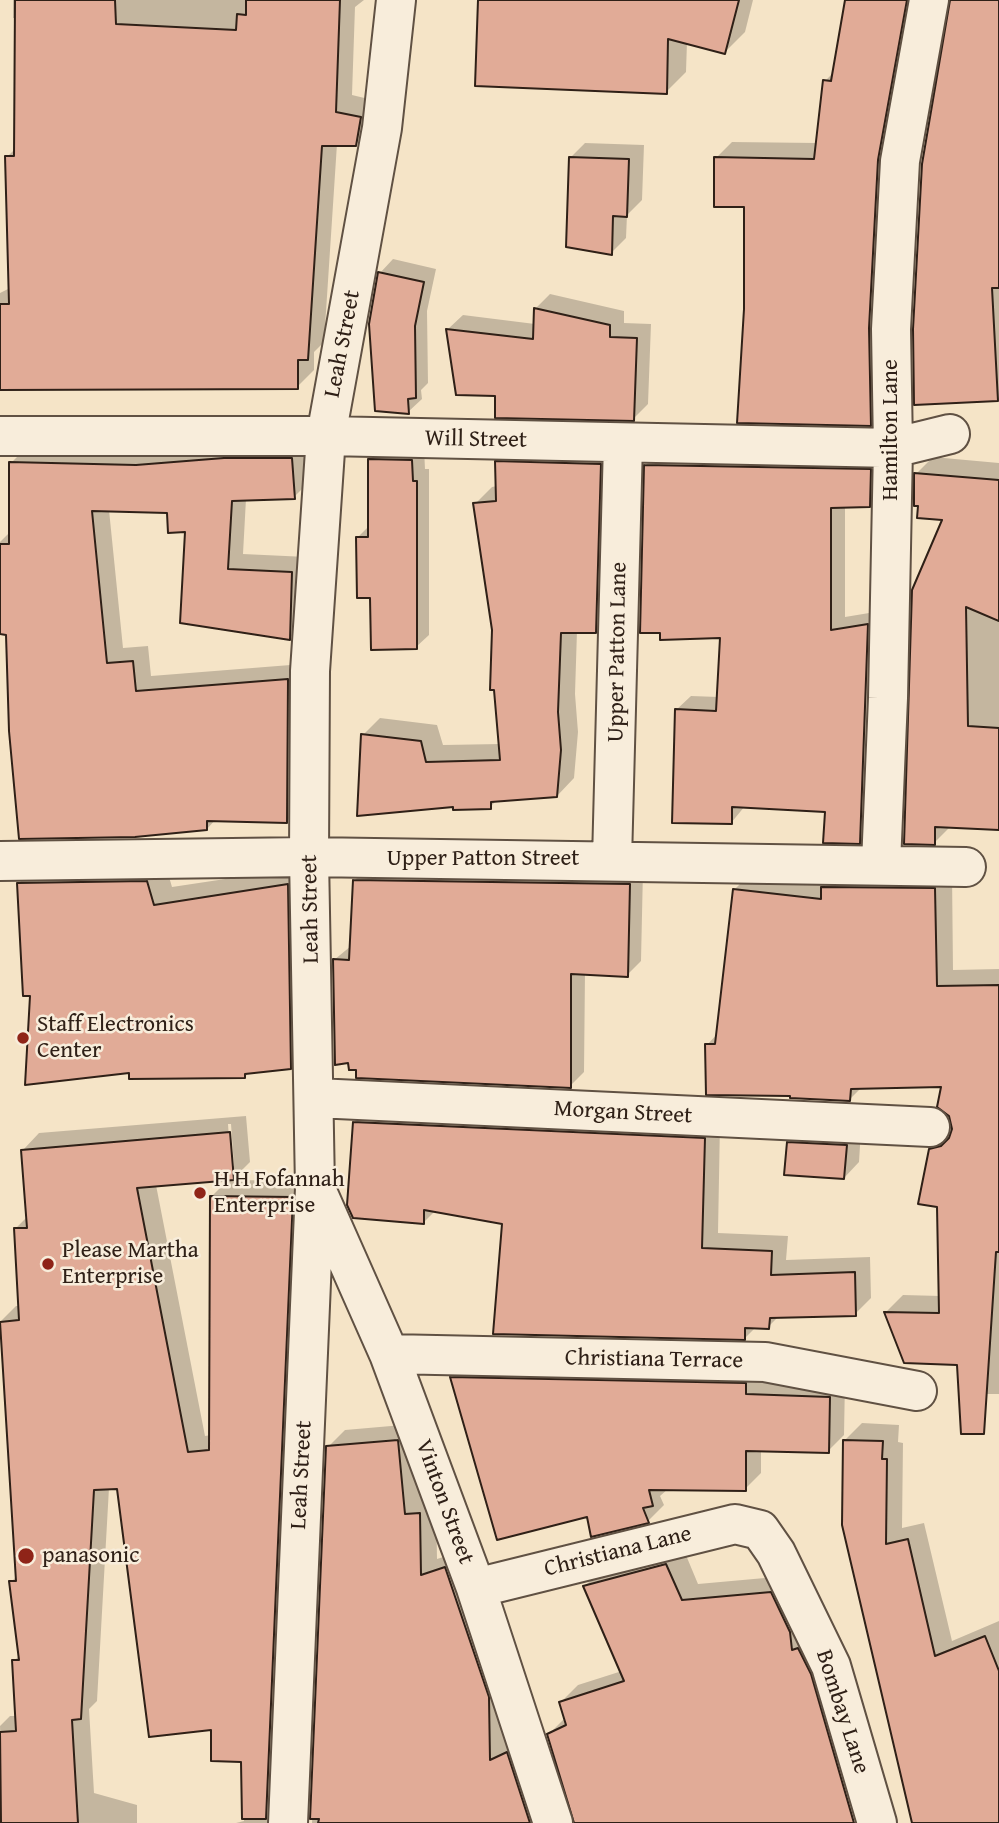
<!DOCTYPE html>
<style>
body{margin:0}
canvas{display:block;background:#f5e4c7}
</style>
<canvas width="999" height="1823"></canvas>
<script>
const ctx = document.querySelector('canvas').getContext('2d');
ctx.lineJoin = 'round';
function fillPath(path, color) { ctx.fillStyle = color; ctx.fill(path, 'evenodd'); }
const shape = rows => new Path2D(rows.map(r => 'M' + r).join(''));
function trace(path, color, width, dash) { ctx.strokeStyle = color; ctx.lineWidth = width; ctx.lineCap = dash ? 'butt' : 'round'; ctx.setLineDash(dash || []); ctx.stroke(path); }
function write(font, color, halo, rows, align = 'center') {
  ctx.font = font + ' "Gentium Book Plus",serif'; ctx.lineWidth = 5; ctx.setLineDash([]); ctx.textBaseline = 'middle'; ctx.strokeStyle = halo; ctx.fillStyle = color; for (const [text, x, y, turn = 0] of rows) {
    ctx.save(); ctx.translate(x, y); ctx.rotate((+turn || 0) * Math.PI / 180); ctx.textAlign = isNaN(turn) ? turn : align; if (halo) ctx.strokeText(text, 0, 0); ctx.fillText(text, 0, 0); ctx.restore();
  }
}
fillPath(shape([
 [13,0,364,0,355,7,352,95,377,101,372,127,356,144,337,144,324,342,314,352,314,370,297,387,0,388,0,293,10,288,7,157,16,148,17,18,13,18],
 [479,0,753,0,745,32,725,52,687,42,686,72,666,92],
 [847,0,919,0,886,408,870,424,745,309,746,205,716,158,732,142,818,143,825,81,835,71],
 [952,0,999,0,999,399,916,404],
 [585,143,644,145,642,200,627,215,626,238,611,253,570,158],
 [393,259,436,269,427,311,428,383,421,390,422,399,408,412,380,273],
 [550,294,624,311,624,323,651,324,648,404,633,419,497,394,458,393,448,329,463,315,535,324,536,308],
 [308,443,310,481,294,497,246,499,243,554,307,557,305,622,290,638,169,511,109,510,123,648,148,646,151,676,303,664,302,806,287,821,216,819,207,829,8,633,0,592,0,542,10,532,11,463,27,447],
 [514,445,617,447,612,614,595,631,577,631,575,694,578,732,574,778,557,796,497,800,490,807,363,735,380,718,437,725,443,745,500,744,494,629,475,504,492,487,497,486,497,462],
 [383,447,424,448,425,469,429,469,429,635,416,647,372,596,357,538,370,525,370,459],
 [660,451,884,456,884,491,869,506,845,506,845,617,881,611,874,827,859,842,827,810,745,806,731,823,676,710,691,696,719,697,722,636,646,465],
 [933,457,999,463,999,829,951,826,934,843,945,518,916,474],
 [165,863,172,887,305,867,309,1049,290,1067,250,1071,245,1077,130,1071,32,994,19,883,37,865],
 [369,866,643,870,641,961,627,975,585,973,584,1072,570,1086,334,960,351,946,355,880],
 [752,872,952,872,953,970,999,969,999,1394,961,1394,959,1363,886,1312,903,1295,941,1296,938,1206,930,1150,953,1131,943,1085,862,1087,849,1100,707,1045,718,1033,734,890],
 [370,1106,720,1123,718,1233,788,1236,786,1260,870,1257,871,1298,855,1314,779,1316,768,1327,756,1327,745,1338,504,1223,436,1210,424,1222,354,1122],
 [246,1116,250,1162,232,1180,309,1181,292,1823,236,1823,244,1821,242,1760,213,1728,118,1487,109,1488,97,1701,89,1709,94,1793,137,1805,137,1823,3,1823,0,1726,10,1716,17,1716,14,1661,20,1655,11,1582,17,1576,0,1322,16,1306,20,1306,15,1229,28,1216,23,1150,39,1133],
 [228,1124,231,1124,234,1166,231,1166],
 [229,1179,212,1196,211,1435,205,1436,156,1185],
 [803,1128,861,1130,859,1162,844,1178,788,1143],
 [467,1362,845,1381,844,1435,828,1451,761,1449,761,1473,745,1489,668,1489,660,1496,664,1505,648,1521,588,1515,452,1378],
 [862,1423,899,1425,898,1442,903,1443,902,1528,924,1523,952,1641,999,1621,999,1823,926,1823,845,1440],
 [414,1424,436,1497,437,1559,462,1551,505,1679,506,1745,524,1737,545,1823,312,1823,328,1447,345,1430],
 [683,1548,698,1584,787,1576,870,1804,853,1821,601,1823,549,1734,566,1717,561,1702,578,1685,622,1671,585,1586,602,1569]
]), '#0003');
const building = shape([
 [15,0,115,0,116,24,236,30,237,14,246,15,246,0,340,0,336,112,361,117,356,146,322,146,308,360,298,360,298,389,0,390,0,304,9,304,5,156,14,156,15,0],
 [478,0,739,0,725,54,668,39,667,94,475,86,478,0],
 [845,0,907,0,878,160,869,328,871,426,737,423,744,309,744,207,714,207,714,157,814,159,823,80,831,81,845,0],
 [950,0,999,0,999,288,992,288,998,401,914,405,913,329,922,164,950,0],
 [569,157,629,159,627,217,613,216,612,255,566,247,569,157],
 [378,272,424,282,415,326,416,398,408,399,409,414,375,411,369,324,378,272],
 [534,308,610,325,610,337,637,338,634,421,495,418,495,396,456,395,446,329,533,339,534,308],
 [224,458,292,458,295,499,232,501,228,569,292,572,290,640,180,623,185,532,168,533,167,513,92,511,107,663,133,661,136,691,288,679,287,823,207,821,207,830,135,837,19,839,9,731,6,635,0,634,0,544,9,544,9,462,136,465,224,458],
 [368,459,412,460,413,481,417,481,417,649,371,650,370,598,357,598,356,537,368,537,368,459],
 [495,461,601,464,596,633,561,633,558,712,561,750,557,797,491,802,491,809,453,810,453,807,357,816,361,734,421,741,426,762,500,760,494,690,490,690,492,630,473,503,496,501,495,461],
 [644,465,871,469,870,507,831,508,831,630,868,624,860,844,823,843,825,812,732,807,732,824,672,823,675,709,716,711,720,638,660,640,660,633,640,633,644,465],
 [914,473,999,480,999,621,966,607,968,726,999,728,999,830,935,827,935,845,904,844,912,590,942,520,917,518,918,506,914,506,914,473],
 [353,880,630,884,628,977,571,974,571,1088,356,1078,356,1070,349,1070,348,1063,335,1065,333,959,349,960,353,880],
 [147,881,154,905,288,884,291,1069,245,1074,245,1078,129,1079,129,1073,25,1085,30,996,23,996,17,883,147,881],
 [821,887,935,888,937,986,999,985,999,1252,996,1252,984,1434,961,1434,957,1365,904,1363,884,1312,939,1313,937,1207,918,1204,929,1149,941,1146,949,1138,952,1129,949,1116,937,1107,941,1087,851,1089,850,1101,790,1098,790,1096,706,1095,705,1044,715,1044,733,889,821,899,821,887],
 [353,1122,705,1138,702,1248,772,1251,771,1275,855,1272,856,1316,770,1318,769,1329,745,1328,745,1340,493,1334,502,1224,424,1210,424,1224,353,1218,347,1205,353,1122],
 [230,1132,234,1180,137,1188,188,1452,209,1450,210,1196,293,1197,266,1819,242,1819,241,1762,211,1761,211,1730,149,1737,117,1489,94,1490,81,1719,72,1720,78,1823,1,1823,0,1732,16,1731,12,1660,19,1660,9,1581,16,1581,0,1322,19,1320,14,1228,27,1228,21,1150,230,1132],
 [787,1142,847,1145,844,1179,784,1175,787,1142],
 [450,1377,746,1383,746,1394,830,1397,829,1453,746,1451,746,1491,649,1490,653,1506,643,1508,649,1523,591,1537,587,1517,497,1540,450,1377],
 [398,1440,405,1514,420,1513,421,1575,445,1567,489,1697,490,1760,507,1752,530,1823,318,1823,319,1819,310,1819,326,1446,398,1440],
 [843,1440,883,1441,882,1459,887,1459,886,1544,908,1539,935,1656,985,1636,999,1671,999,1823,912,1823,842,1525,843,1440],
 [666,1564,682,1600,771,1592,790,1632,792,1650,798,1648,811,1674,854,1823,574,1823,547,1734,566,1725,559,1702,624,1681,583,1586,666,1564]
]);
fillPath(building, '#e1ab97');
trace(building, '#2f2017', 2);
const minor = shape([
 [0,436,326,436,893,448,950,434],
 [612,860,623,443],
 [0,861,309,857,966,867],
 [881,864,888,698,893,448,891,329,900,161,929,0],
 [316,1098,930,1127],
 [319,1196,389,1354,476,1588,553,1823],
 [389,1354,765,1362,917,1391],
 [476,1588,735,1524,760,1530,776,1553,831,1666,877,1823],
 [288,1823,315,1188,309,857,310,671,326,436,382,128,396,0]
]);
trace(minor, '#605143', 42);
trace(minor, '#f8eddb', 38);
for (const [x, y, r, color] of [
 [23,1038,7,"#8f2418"],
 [200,1193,7,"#8f2418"],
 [48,1264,7,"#8f2418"],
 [26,1556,9,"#8f2418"]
]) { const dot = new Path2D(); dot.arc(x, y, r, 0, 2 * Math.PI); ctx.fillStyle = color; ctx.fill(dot); trace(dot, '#f8eddb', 2.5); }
write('23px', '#2f2017', '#f8eddb', [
 ["Leah Street",343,344,-79],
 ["Hamilton Lane",891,430,-90],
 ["Will Street",476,440,1],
 ["Upper Patton Lane",618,652,-89],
 ["Upper Patton Street",483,859],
 ["Leah Street",311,909,-91],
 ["Morgan Street",623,1113,3],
 ["Christiana Terrace",654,1360,1],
 ["Leah Street",302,1475,-87],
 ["Vinton Street",444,1502,70],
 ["Christiana Lane",618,1552,-14],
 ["Bombay Lane",842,1712,72]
]);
write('23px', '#2f2017', '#f8eddb', [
 ["Staff Electronics",37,1025],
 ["Center",37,1051],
 ["H H Fofannah",214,1180],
 ["Enterprise",214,1206],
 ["Please Martha",62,1251],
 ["Enterprise",62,1277],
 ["panasonic",42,1556]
], 'left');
</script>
